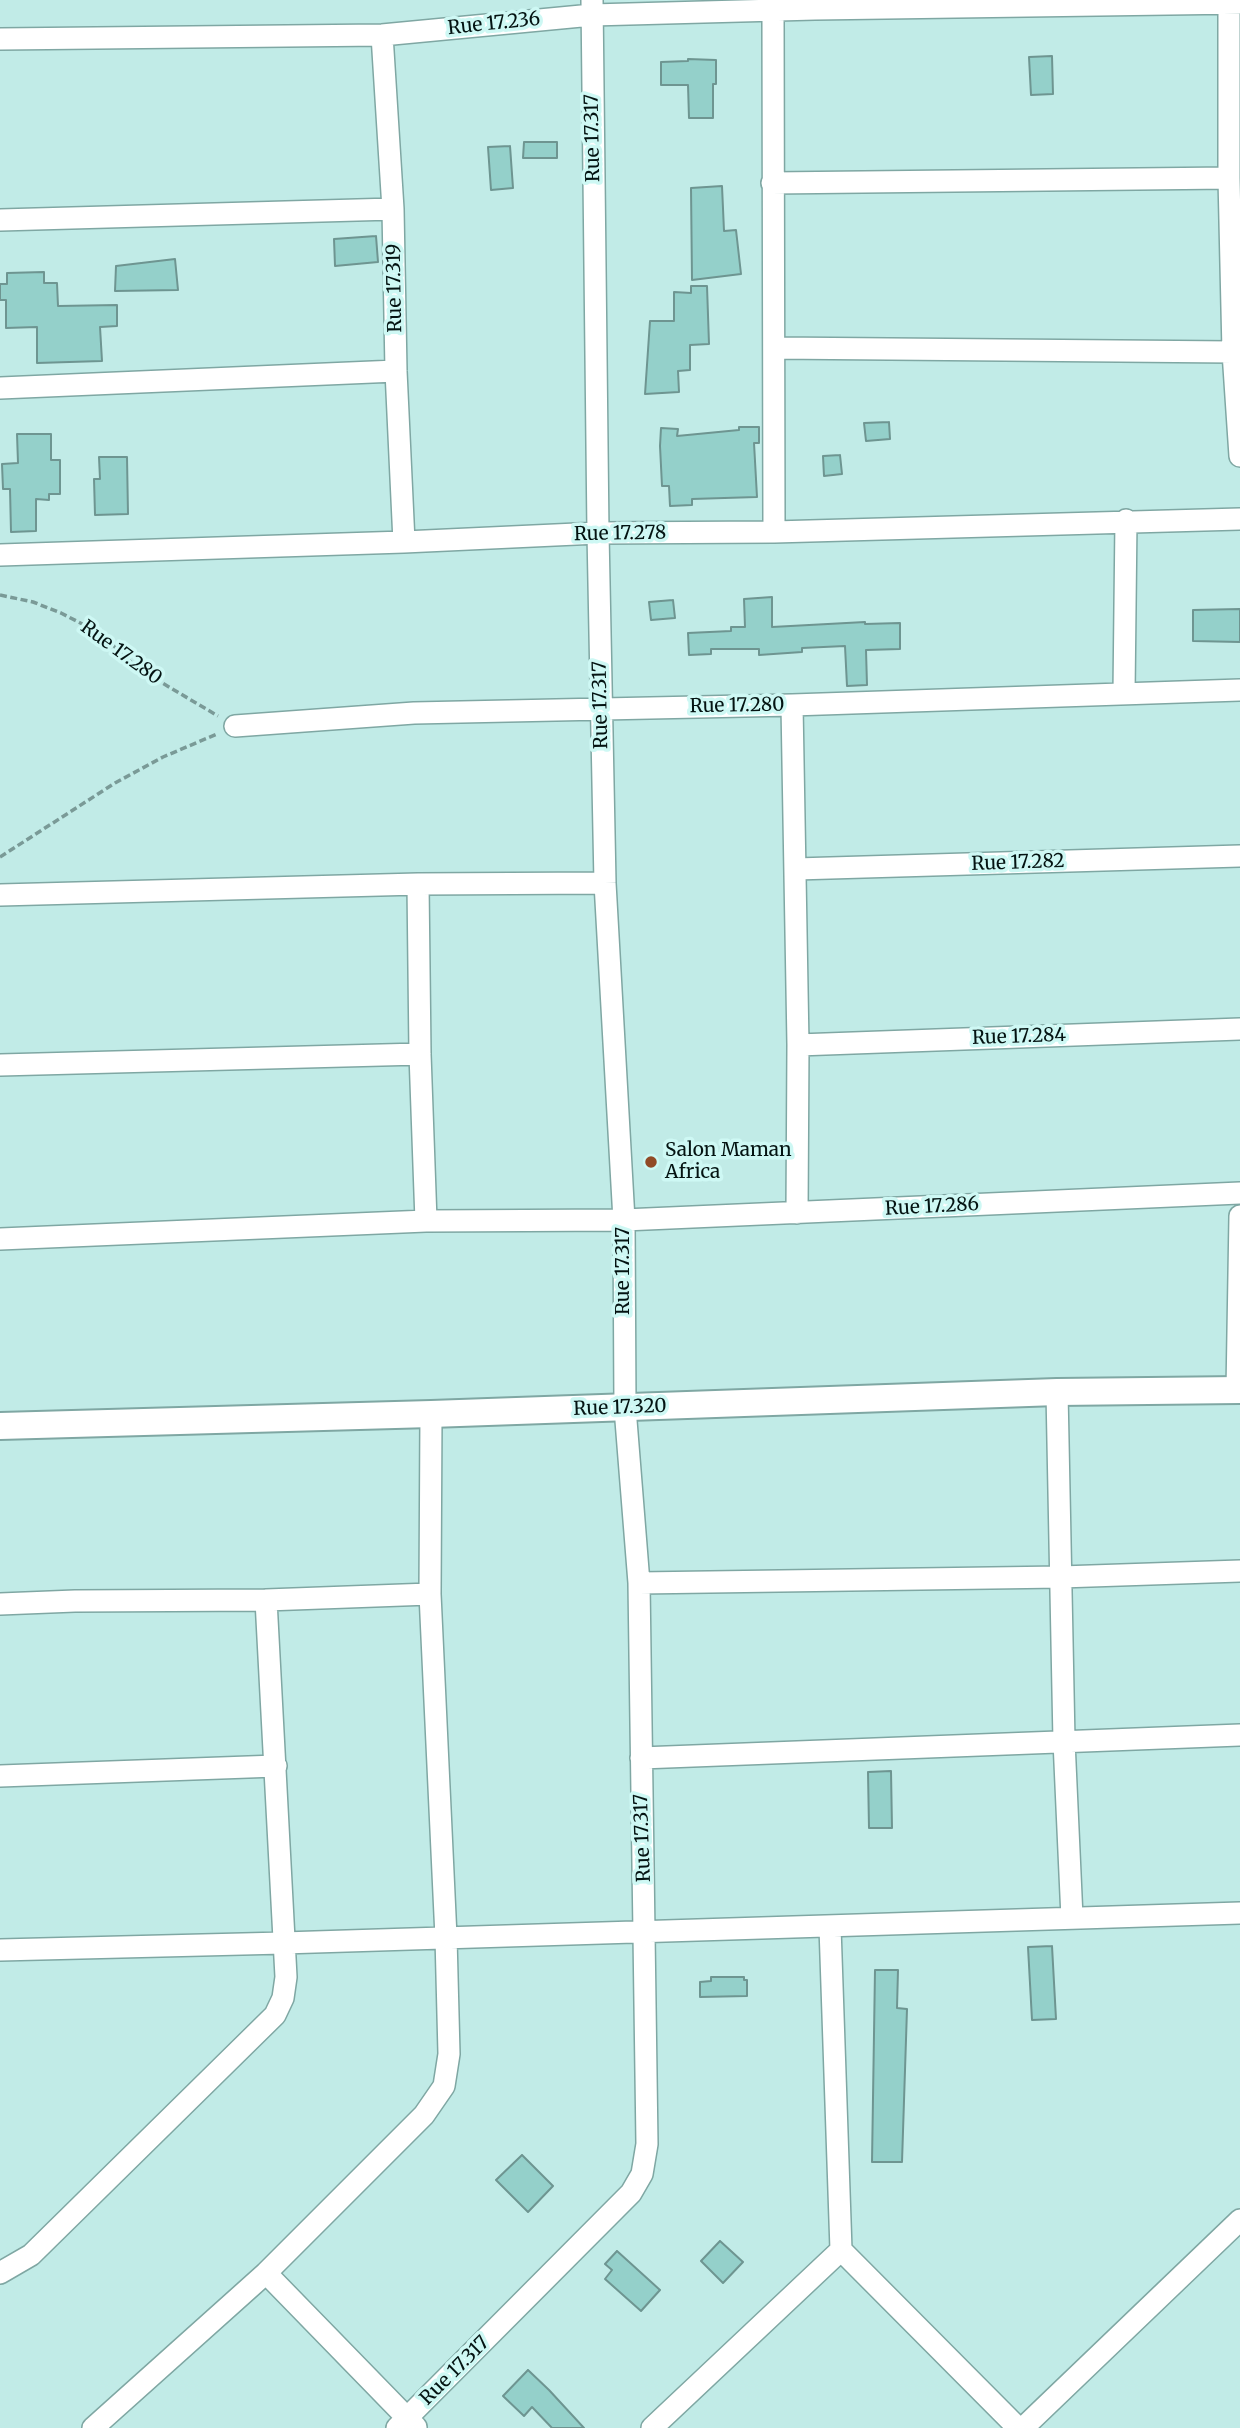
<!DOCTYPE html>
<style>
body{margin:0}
canvas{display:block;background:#c1ebe7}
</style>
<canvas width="1240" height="2428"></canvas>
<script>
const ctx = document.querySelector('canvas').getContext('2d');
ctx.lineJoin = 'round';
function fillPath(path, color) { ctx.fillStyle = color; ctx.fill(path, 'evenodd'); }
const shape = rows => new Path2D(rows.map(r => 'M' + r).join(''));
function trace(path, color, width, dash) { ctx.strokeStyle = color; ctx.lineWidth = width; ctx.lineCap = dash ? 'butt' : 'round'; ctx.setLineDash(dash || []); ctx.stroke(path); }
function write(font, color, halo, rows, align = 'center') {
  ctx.font = font + ' Merriweather,serif'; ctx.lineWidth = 7; ctx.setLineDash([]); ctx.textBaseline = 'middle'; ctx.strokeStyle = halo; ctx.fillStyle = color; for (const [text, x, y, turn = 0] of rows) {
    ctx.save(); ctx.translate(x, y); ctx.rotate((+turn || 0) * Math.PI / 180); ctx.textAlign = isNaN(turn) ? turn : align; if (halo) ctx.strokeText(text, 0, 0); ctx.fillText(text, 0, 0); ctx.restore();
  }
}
const building = shape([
 [1052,56,1053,94,1031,95,1029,57,1052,56],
 [688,59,716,60,716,84,713,84,713,118,689,118,688,85,661,85,661,62,688,61,688,59],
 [524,142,557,142,557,158,523,158,524,142],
 [510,146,513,188,491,190,488,147,510,146],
 [722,186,724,231,736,230,741,274,692,280,691,188,722,186],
 [376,236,378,262,335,266,334,239,376,236],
 [175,259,178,290,115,291,116,266,175,259],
 [44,272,44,283,57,283,58,306,117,305,117,326,100,327,102,361,37,363,37,327,6,328,6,300,0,300,0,284,7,284,7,273,44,272],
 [691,286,707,286,709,344,690,345,690,370,678,371,679,392,645,394,650,321,674,321,674,292,691,293,691,286],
 [889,422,890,439,866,441,864,423,889,422],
 [739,427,759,427,759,443,754,443,757,497,692,499,692,505,670,506,669,486,662,486,660,446,661,428,678,429,677,436,739,430,739,427],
 [17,434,51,434,51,460,60,460,60,494,49,494,49,500,36,499,36,531,11,532,10,489,3,489,2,464,18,463,17,434],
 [840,455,842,474,824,476,823,456,840,455],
 [99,457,127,457,128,514,95,515,94,479,100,479,99,457],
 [772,597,772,627,865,622,865,624,900,623,900,649,866,650,867,685,847,686,845,646,802,648,802,652,759,655,759,649,711,649,711,654,689,655,688,633,731,631,731,627,745,627,744,599,772,597],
 [673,600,675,618,651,620,649,602,673,600],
 [1240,609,1240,642,1193,641,1193,610,1240,609],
 [891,1771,892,1828,869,1828,868,1772,891,1771],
 [1052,1946,1056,2019,1032,2020,1028,1947,1052,1946],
 [875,1970,898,1970,897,2008,907,2009,902,2162,872,2162,875,1970],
 [711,1977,744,1977,744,1980,747,1980,747,1996,700,1997,700,1982,711,1981,711,1977],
 [522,2155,553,2186,528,2212,496,2180,522,2155],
 [720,2241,743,2262,723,2283,701,2261,720,2241],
 [617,2251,660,2290,641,2311,605,2279,612,2270,605,2264,617,2251],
 [528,2370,549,2390,584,2428,552,2428,532,2407,524,2416,503,2396,528,2370]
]);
fillPath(building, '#94d0ca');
trace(building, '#6e9591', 2);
const minor = shape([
 [1229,4,1229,178,1233,352,1240,456],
 [773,11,774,532],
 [382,35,393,209,396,371,404,542],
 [0,39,382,35,592,15,815,9,1240,3],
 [772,183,1229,178],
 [0,220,393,209],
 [775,348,1233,352],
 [0,388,396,371],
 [0,555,404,542,598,533,774,532,1240,519],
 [1124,693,1126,520],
 [792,705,798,1045,797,1213],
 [235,726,414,713,792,705,1240,690],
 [796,869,1240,856],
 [418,884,420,1054,426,1221],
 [0,895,418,884,605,883],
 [798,1045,1240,1029],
 [0,1065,420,1054],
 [0,1239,426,1221,624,1220,1240,1193],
 [1237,1390,1240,1216],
 [1057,1392,1064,1741,1072,1918],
 [639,1583,1061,1577,1240,1571],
 [0,1604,75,1601,266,1600,430,1594],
 [641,1758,1240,1735],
 [0,1776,276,1766],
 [830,1927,841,2250,1018,2428],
 [0,1950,283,1943,1240,1913],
 [0,2273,31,2255,275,2015,283,1998,286,1977,266,1600],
 [266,2273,416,2427],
 [93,2428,266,2273,424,2115,444,2086,449,2054,446,1937,430,1594,431,1414],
 [397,2428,631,2193,642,2174,647,2144,639,1583,625,1408,624,1220,605,883,598,533,592,0],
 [652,2428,841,2250],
 [1023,2428,1240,2220]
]);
const tertiary = shape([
 [0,1426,431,1414,1057,1392,1240,1390]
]);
trace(minor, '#7fa7a3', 24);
trace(tertiary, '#7fa7a3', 30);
trace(shape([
 [0,595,33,602,61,613,94,630,111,643,137,668,218,716],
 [0,857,115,783,163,757,217,734]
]), '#7a9a97', 3.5, [7, 3.5]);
trace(minor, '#fff', 21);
trace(tertiary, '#fff', 26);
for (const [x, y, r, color] of [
 [651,1162,7,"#914a26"]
]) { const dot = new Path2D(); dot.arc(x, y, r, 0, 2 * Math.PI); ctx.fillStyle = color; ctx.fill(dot); trace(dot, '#cef8f4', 2.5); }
write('19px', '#041312', '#cef8f4', [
 ["Rue 17.236",494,24,-6],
 ["Rue 17.317",593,138,-91],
 ["Rue 17.319",395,288,-91],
 ["Rue 17.278",620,534,-1],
 ["Rue 17.280",121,653,36],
 ["Rue 17.317",601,705,-91],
 ["Rue 17.280",737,706,-1],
 ["Rue 17.282",1018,863,-2],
 ["Rue 17.284",1019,1037,-2],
 ["Rue 17.286",932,1207,-3],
 ["Rue 17.317",624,1271,-90],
 ["Rue 17.320",620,1408,-2],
 ["Rue 17.317",643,1838,-92],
 ["Rue 17.317",455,2371,-45]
]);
write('19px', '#041312', '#cef8f4', [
 ["Salon Maman",665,1151],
 ["Africa",665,1173]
], 'left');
</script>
